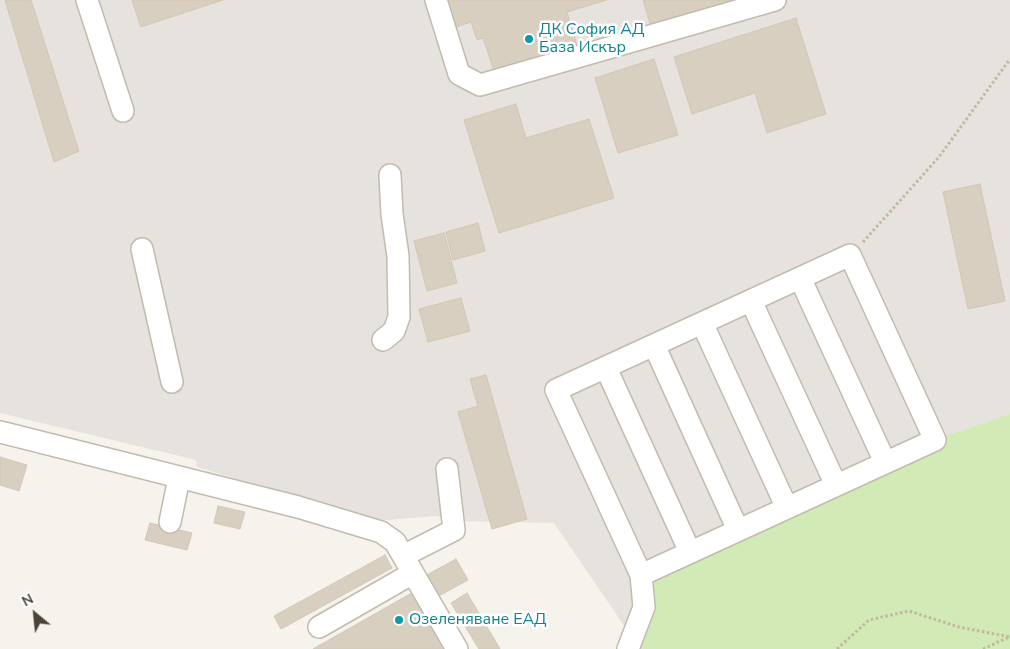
<!DOCTYPE html>
<meta charset="utf-8">
<style>
body{margin:0}
#map{position:relative;width:1010px;height:649px;overflow:hidden;background:#f6f3ec;font-family:"Nunito Sans",sans-serif}
canvas{display:block}
.north{position:absolute;left:10px;top:589px;width:50px;height:50px;-webkit-text-stroke:4px #fff;paint-order:stroke;rotate:332deg;font-size:14px;font-weight:700;line-height:20px;text-align:center;color:#4b4439}
.north::after{content:'';display:block;margin:auto;width:18px;height:22px;background:#4b4439;clip-path:polygon(50% 0,100% 100%,50% 72%,0 100%)}
</style>
<div id="map">
<canvas width="1010" height="649"></canvas>
<div class="north">N</div>
</div>
<script>
const ctx = document.querySelector('canvas').getContext('2d');
ctx.lineJoin = 'round';
function fillPath(path, color) { ctx.fillStyle = color; ctx.fill(path, 'evenodd'); }
const shape = rows => new Path2D(rows.map(r => 'M' + r).join(''));
function trace(path, color, width, dash) { ctx.strokeStyle = color; ctx.lineWidth = width; ctx.lineCap = dash ? 'butt' : 'round'; ctx.setLineDash(dash || []); ctx.stroke(path); }
function write(font, color, halo, rows, align = 'center') {
  ctx.font = font + ' "Nunito Sans",sans-serif'; ctx.lineWidth = 5; ctx.setLineDash([]); ctx.textBaseline = 'middle'; ctx.strokeStyle = halo; ctx.fillStyle = color; for (const [text, x, y, turn = 0] of rows) {
    ctx.save(); ctx.translate(x, y); ctx.rotate((+turn || 0) * Math.PI / 180); ctx.textAlign = isNaN(turn) ? turn : align; if (halo) ctx.strokeText(text, 0, 0); ctx.fillText(text, 0, 0); ctx.restore();
  }
}
fillPath(shape([
 [0,0,1010,0,1010,443,640,649,554,523,456,521,436,516,374,521,197,467,196,460,0,413]
]), '#e6e2dd');
fillPath(shape([
 [1010,414,1010,649,628,649,641,575,935,440]
]), '#d2eab5');
const building = shape([
 [5,0,31,0,79,151,54,162,5,0],
 [132,0,223,0,141,27,132,0],
 [447,0,607,0,567,12,579,52,496,77,483,38,477,40,471,22,456,27,447,0],
 [643,0,746,0,652,30,643,0],
 [796,18,826,114,767,133,755,93,692,114,674,57,796,18],
 [654,59,678,135,618,153,595,78,654,59],
 [516,104,526,138,589,119,614,198,499,233,464,120,516,104],
 [980,184,1005,301,968,309,943,192,980,184],
 [478,223,485,251,453,260,446,232,478,223],
 [444,233,457,283,427,291,414,241,444,233],
 [461,298,470,331,428,342,419,309,461,298],
 [486,375,527,519,492,529,458,412,478,406,470,379,486,375],
 [0,457,27,465,19,491,0,485,0,457],
 [218,506,245,512,240,529,214,523,218,506],
 [150,523,192,533,187,550,145,540,150,523],
 [385,555,392,568,281,629,274,616,385,555],
 [456,559,468,580,437,597,425,576,456,559],
 [417,590,449,649,313,649,417,590],
 [467,593,500,649,479,649,451,603,467,593]
]);
fillPath(building, '#d8cfc1');
trace(building, '#d3c7b4', 1);
const minor = shape([
 [87,0,123,111],
 [436,0,459,74,480,85,775,0],
 [142,249,172,382],
 [800,278,885,462],
 [751,301,836,485],
 [702,323,787,508],
 [383,340,394,331,399,317,398,256,392,214,390,175],
 [654,345,738,530],
 [606,368,690,552],
 [0,432,298,507,381,532,395,542,457,649],
 [170,522,179,478],
 [403,556,454,530,447,469],
 [319,627,413,573],
 [628,649,644,607,641,575,556,390,850,255,935,440,641,575]
]);
trace(minor, '#c2bbae', 24);
trace(shape([
 [863,242,939,157,1010,59],
 [837,649,869,620,909,611,959,627,1010,637],
 [983,649,1009,637]
]), '#c4b79f', 3, [2.5, 2.5]);
trace(minor, '#fff', 21);
for (const [x, y, r, color] of [
 [529,39,5,"#0f9aa8"],
 [399,620,5,"#0f9aa8"]
]) { const dot = new Path2D(); dot.arc(x, y, r, 0, 2 * Math.PI); ctx.fillStyle = color; ctx.fill(dot); trace(dot, '#fff', 2); }
write('16px', '#0d838f', '#fff', [
 ["ДК София АД",539,30],
 ["База Искър",539,48],
 ["Озеленяване ЕАД",409,620]
], 'left');
</script>
